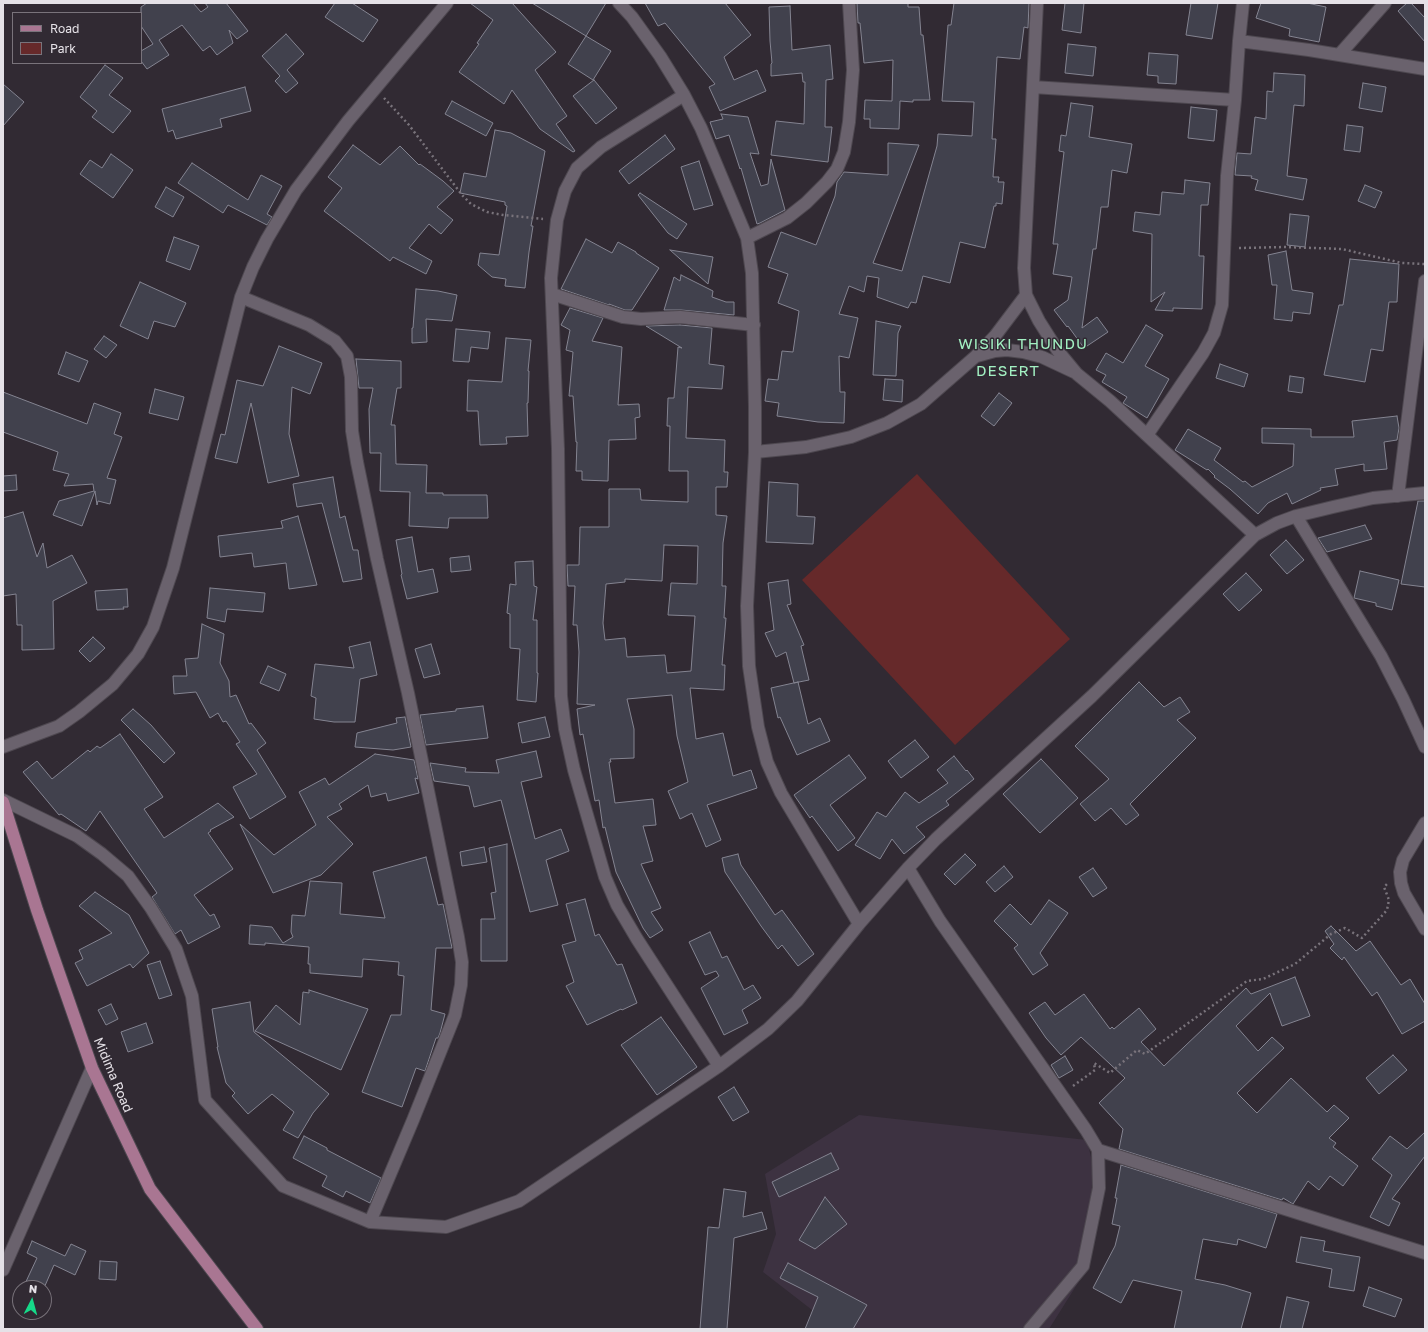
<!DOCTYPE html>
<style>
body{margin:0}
#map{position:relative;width:1428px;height:1332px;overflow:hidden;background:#312a33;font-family:"Golos Text",sans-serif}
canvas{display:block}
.frame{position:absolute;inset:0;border:4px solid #e5e1e7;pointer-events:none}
.legend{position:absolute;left:12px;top:12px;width:130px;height:52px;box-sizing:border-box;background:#312a33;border:1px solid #79737b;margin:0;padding:5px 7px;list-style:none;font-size:12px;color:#e5e1e7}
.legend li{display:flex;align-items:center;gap:8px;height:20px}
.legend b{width:20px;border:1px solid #79737b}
.north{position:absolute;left:12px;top:1280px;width:40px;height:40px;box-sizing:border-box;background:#312a33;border:1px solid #79737b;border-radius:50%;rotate:6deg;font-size:11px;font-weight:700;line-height:16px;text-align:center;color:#e5e1e7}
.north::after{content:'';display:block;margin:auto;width:14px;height:18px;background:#16d989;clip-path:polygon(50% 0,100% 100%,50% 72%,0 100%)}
</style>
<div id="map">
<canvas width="1428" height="1332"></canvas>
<div class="frame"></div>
<ul class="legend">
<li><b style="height:5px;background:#a97692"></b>Road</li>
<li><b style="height:11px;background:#66292a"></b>Park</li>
</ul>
<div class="north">N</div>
</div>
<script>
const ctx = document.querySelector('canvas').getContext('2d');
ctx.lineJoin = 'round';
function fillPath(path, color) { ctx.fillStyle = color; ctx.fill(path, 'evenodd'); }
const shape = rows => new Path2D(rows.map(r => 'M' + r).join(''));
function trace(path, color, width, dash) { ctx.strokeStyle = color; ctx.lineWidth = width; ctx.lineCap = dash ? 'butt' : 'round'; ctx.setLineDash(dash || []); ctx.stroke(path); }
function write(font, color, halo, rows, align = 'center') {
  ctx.font = font + ' "Golos Text",sans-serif'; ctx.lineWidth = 3; ctx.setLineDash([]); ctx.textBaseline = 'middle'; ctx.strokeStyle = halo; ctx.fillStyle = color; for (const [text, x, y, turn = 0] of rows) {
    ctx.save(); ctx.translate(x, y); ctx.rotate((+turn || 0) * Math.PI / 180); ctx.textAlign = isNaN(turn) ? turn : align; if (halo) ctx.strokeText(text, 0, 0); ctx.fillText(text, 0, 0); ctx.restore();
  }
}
fillPath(shape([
 [859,1115,1087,1140,1102,1204,1088,1267,1049,1329,839,1329,825,1320,763,1272,776,1234,765,1174]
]), '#3d3241');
fillPath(shape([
 [917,474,1070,639,955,745,802,580]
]), '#66292a');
const building = shape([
 [147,3,193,3,201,12,208,7,205,3,226,3,248,31,237,39,229,30,233,43,217,55,210,46,203,51,182,25,159,40,169,55,147,69,141,61,141,51,153,44,141,26,141,7,147,3],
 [335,3,352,3,378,20,363,42,325,17,335,3],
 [470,3,512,3,556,52,535,70,567,116,556,124,575,151,573,152,540,129,512,90,504,104,459,72,479,44,477,43,493,20,470,3],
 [532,3,606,3,586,36,532,3],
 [645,3,725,3,751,35,724,57,734,80,757,70,766,91,720,111,709,87,715,84,665,23,658,26,645,3],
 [857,3,908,3,908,7,919,7,921,35,923,35,930,100,913,100,913,102,900,101,899,129,870,128,870,119,864,119,865,100,892,101,893,60,864,63,860,23,858,23,857,3],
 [954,3,1029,3,1028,28,1024,27,1020,59,997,57,992,139,996,139,993,177,999,177,998,182,1004,182,1002,204,996,203,996,206,994,206,985,248,960,242,950,283,923,276,916,303,911,302,908,308,877,297,879,278,867,276,864,292,849,286,839,314,858,318,849,358,839,356,840,392,845,392,844,423,818,422,777,416,779,403,765,401,768,379,778,380,782,351,793,352,799,311,778,303,788,274,768,267,781,232,816,245,835,196,837,182,844,172,888,175,888,143,919,145,873,263,902,271,937,146,938,134,972,136,974,102,942,101,948,25,951,25,954,3],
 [1065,3,1084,3,1081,33,1062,30,1065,3],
 [1191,3,1218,3,1212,39,1186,35,1191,3],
 [1261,3,1307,3,1326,7,1319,42,1289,36,1290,29,1256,18,1261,3],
 [1407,3,1411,3,1425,18,1425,42,1398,11,1407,3],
 [790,6,792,50,830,45,833,79,826,80,825,127,832,127,828,162,771,155,776,121,804,124,805,82,803,82,802,73,771,76,771,64,772,63,770,41,769,7,790,6],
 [286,34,304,54,287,70,298,83,286,93,275,81,280,76,262,56,286,34],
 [586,36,611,51,593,80,568,64,586,36],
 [1068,44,1096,47,1093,76,1065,73,1068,44],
 [1149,53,1178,55,1176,84,1158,83,1158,76,1147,75,1149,53],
 [105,65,123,78,109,95,131,111,113,133,92,117,97,111,80,97,105,65],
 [1274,73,1305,75,1304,106,1294,105,1287,176,1307,179,1303,200,1255,190,1258,180,1251,178,1252,176,1235,175,1237,153,1251,154,1255,117,1266,119,1267,91,1273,92,1274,73],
 [594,80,617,108,596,124,573,96,594,80],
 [1363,83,1386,87,1382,112,1359,108,1363,83],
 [3,84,24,102,3,126,3,84],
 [245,87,251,111,220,119,222,127,176,139,173,130,168,132,162,109,245,87],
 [452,101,493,123,486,136,445,114,452,101],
 [1071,103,1093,106,1089,137,1132,144,1127,173,1112,170,1108,207,1101,207,1096,249,1093,249,1082,328,1097,317,1108,332,1084,348,1068,326,1067,327,1054,310,1068,300,1072,277,1053,274,1058,244,1053,244,1064,152,1059,151,1061,135,1066,136,1071,103],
 [1191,107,1217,110,1214,141,1188,138,1191,107],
 [721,114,748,117,759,154,750,153,761,186,768,184,771,159,785,210,760,223,757,224,741,168,740,169,729,135,716,139,710,122,723,119,721,114],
 [1347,125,1363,127,1360,152,1344,150,1347,125],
 [495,130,511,133,545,151,531,226,533,226,529,252,525,288,505,286,506,279,492,277,478,265,480,253,499,255,507,206,505,205,505,202,460,193,464,173,486,177,495,130],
 [665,135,675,149,629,184,619,171,665,135],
 [353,145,380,165,400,146,419,165,420,164,443,181,454,191,437,207,453,220,441,234,429,224,409,248,432,261,426,274,393,257,390,261,324,211,342,188,328,177,353,145],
 [111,154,133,170,113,198,80,174,90,160,102,168,111,154],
 [699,161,713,205,694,210,681,167,699,161],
 [192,163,248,200,261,175,282,186,267,214,272,217,267,225,228,205,223,213,178,183,192,163],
 [1185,180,1210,183,1208,205,1201,205,1199,256,1204,256,1202,309,1173,308,1173,311,1155,310,1165,292,1151,302,1152,234,1133,231,1135,212,1160,215,1162,192,1184,194,1185,180],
 [1365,185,1382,192,1375,208,1358,201,1365,185],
 [166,187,184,197,173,217,155,207,166,187],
 [640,193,687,224,677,239,668,233,638,195,640,193],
 [1290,214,1309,216,1305,247,1287,245,1290,214],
 [174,237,199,246,190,270,166,261,174,237],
 [586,239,612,253,618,242,636,252,636,253,659,268,632,310,625,310,609,304,609,305,561,289,586,239],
 [670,250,713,257,708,284,670,250],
 [1286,251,1292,290,1313,293,1310,314,1293,312,1292,321,1274,319,1277,285,1272,285,1268,255,1286,251],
 [1350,259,1399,264,1397,302,1389,302,1383,351,1371,349,1365,382,1324,375,1339,305,1343,305,1350,259],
 [681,275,713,291,712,297,726,302,734,302,734,315,681,310,664,310,674,277,680,281,681,275],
 [140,282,186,303,175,327,154,321,148,339,120,326,140,282],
 [416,289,438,291,457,295,452,321,426,319,427,342,412,343,412,328,413,328,416,289],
 [570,308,603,318,592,341,622,347,618,405,639,404,640,417,635,418,636,439,609,440,608,481,582,480,582,471,576,471,577,442,576,442,573,396,569,396,573,352,566,350,570,330,561,325,570,308],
 [876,321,901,326,898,333,896,376,873,375,876,321],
 [680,325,712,328,709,364,724,366,722,389,688,387,686,438,725,440,724,472,728,472,727,487,716,487,716,515,727,516,723,543,722,586,726,586,724,618,726,618,722,665,725,665,724,690,690,688,696,739,723,733,733,776,751,770,757,788,707,805,721,840,706,847,692,813,680,819,668,791,688,782,677,736,672,695,627,699,634,729,634,758,610,759,611,762,609,762,615,803,653,799,656,825,643,826,653,861,641,864,661,908,651,912,663,930,650,938,643,928,616,872,605,827,603,828,599,800,595,801,583,734,580,735,577,709,595,705,577,704,579,652,577,625,573,625,575,586,568,586,567,565,579,565,580,527,609,527,609,489,640,489,641,500,688,502,688,471,669,471,670,426,667,426,668,398,674,398,678,347,682,348,646,326,680,325],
 [664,545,698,546,697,584,671,583,668,615,695,616,691,671,667,673,665,655,627,657,625,638,605,640,603,623,606,584,625,582,625,579,662,581,664,545],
 [1146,325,1163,335,1145,366,1169,379,1147,418,1123,403,1127,397,1102,382,1106,375,1096,370,1106,353,1123,363,1146,325],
 [456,329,490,332,488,349,471,347,469,362,453,361,456,329],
 [104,336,117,345,106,358,94,349,104,336],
 [506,338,531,340,528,371,529,371,528,403,527,403,528,436,506,437,507,444,480,445,478,411,467,411,468,380,502,382,506,338],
 [279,346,322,363,310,394,292,387,289,434,299,476,268,483,251,403,237,463,215,458,221,434,225,435,237,380,263,386,279,346],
 [66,352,88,361,79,382,58,374,66,352],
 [356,359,401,361,401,388,397,388,391,425,395,425,396,464,427,465,426,493,443,493,443,495,487,495,488,518,449,518,448,528,409,526,410,492,380,491,381,453,370,453,369,409,373,388,359,388,356,359],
 [1220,364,1248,374,1244,387,1216,378,1220,364],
 [1290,376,1304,378,1302,393,1288,391,1290,376],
 [885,379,903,380,902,402,883,400,885,379],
 [155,389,184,397,178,420,149,413,155,389],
 [3,392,87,424,94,403,121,413,114,434,122,437,107,478,116,480,110,504,98,501,97,505,95,491,82,526,53,515,59,501,94,491,93,484,64,486,69,474,53,470,58,452,3,432,3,392],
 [999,393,1012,403,994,426,981,416,999,393],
 [1397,416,1399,428,1397,440,1384,442,1387,469,1364,471,1364,464,1335,469,1338,485,1320,488,1321,490,1292,504,1287,493,1268,503,1258,514,1230,489,1214,477,1215,476,1208,469,1207,470,1175,450,1188,429,1221,448,1214,460,1243,482,1245,481,1252,487,1293,466,1294,444,1262,443,1262,428,1311,429,1311,437,1354,437,1352,421,1397,416],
 [16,475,17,490,3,491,3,476,16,475],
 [333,477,340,518,345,516,353,550,358,550,362,579,343,582,322,503,297,507,293,484,333,477],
 [769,482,798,484,797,516,815,517,813,544,766,542,769,482],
 [1418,501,1425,501,1425,587,1401,584,1418,501],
 [23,512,37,557,43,543,47,568,72,555,87,583,53,601,54,649,22,650,22,625,17,625,16,594,3,596,3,518,23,512],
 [298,516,317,585,289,589,286,563,254,567,252,553,220,557,218,536,283,528,281,521,298,516],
 [1365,525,1372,539,1327,552,1318,538,1365,525],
 [412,537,418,572,433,569,438,592,407,599,401,575,402,574,396,540,412,537],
 [1286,540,1304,560,1287,574,1270,555,1286,540],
 [469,556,471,570,451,572,450,558,469,556],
 [533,561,534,586,537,587,533,620,537,620,537,673,538,673,536,702,517,700,520,649,510,648,510,614,507,613,510,584,516,585,515,562,533,561],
 [1360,571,1399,580,1392,610,1376,606,1376,603,1354,598,1360,571],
 [1246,573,1262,590,1239,611,1223,594,1246,573],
 [788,580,791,604,787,605,804,645,801,646,809,680,794,683,786,652,776,657,765,633,774,630,768,583,788,580],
 [210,588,265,593,263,612,227,609,225,622,207,618,210,588],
 [127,589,128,607,123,607,124,609,97,610,95,591,127,589],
 [202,624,224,634,220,663,229,681,230,697,236,695,249,724,251,723,266,743,257,750,286,797,250,819,233,787,257,774,236,744,240,742,226,721,223,722,218,713,210,718,196,692,174,694,173,676,187,676,185,659,198,658,202,624],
 [93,637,105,648,90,662,79,651,93,637],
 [370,642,377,675,360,679,355,722,334,722,314,719,316,698,311,696,315,664,354,668,349,647,370,642],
 [431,644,440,674,424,678,415,649,431,644],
 [268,666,286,674,279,691,260,683,268,666],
 [798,682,808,724,820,718,830,741,797,755,780,717,778,718,771,688,798,682],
 [1139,682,1164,707,1180,697,1190,712,1177,720,1196,738,1130,804,1139,815,1126,825,1111,808,1095,821,1080,804,1109,779,1075,746,1139,682],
 [483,706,488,738,426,745,420,715,456,711,456,709,483,706],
 [133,709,151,725,175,753,164,763,121,720,133,709],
 [405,717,411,747,393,750,355,747,357,733,397,723,396,718,405,717],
 [545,717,550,737,522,743,518,723,545,717],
 [120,734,163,797,144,809,164,838,218,803,234,817,210,830,211,831,208,833,233,869,194,895,210,916,214,914,220,927,188,944,181,930,175,934,152,897,157,893,100,811,86,831,61,814,59,815,23,772,37,761,52,779,88,750,90,752,97,746,100,748,120,734],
 [915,740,929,757,901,778,888,761,915,740],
 [536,751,542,777,521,782,535,839,561,829,569,851,546,860,558,905,530,912,501,800,474,807,469,786,434,781,430,763,466,768,465,772,499,773,496,760,536,751],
 [375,754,414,760,418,779,415,778,419,793,388,801,386,793,371,797,368,785,339,804,342,809,327,817,353,844,321,875,273,893,240,824,274,855,316,825,299,792,325,778,329,785,375,754],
 [849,755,866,778,830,805,855,838,838,851,812,816,810,818,794,795,849,755],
 [954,756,966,771,967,770,974,779,946,801,949,805,916,827,925,837,904,854,892,839,880,859,855,845,877,812,886,817,905,792,919,803,948,783,937,770,954,756],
 [1041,759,1078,798,1040,833,1003,794,1041,759],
 [507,844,507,961,481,961,481,919,495,919,491,893,496,892,489,848,507,844],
 [484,847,487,862,462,866,460,852,484,847],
 [738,854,741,865,775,915,782,910,814,954,798,966,782,945,778,949,761,926,725,872,722,858,738,854],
 [965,854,976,865,955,885,944,874,965,854],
 [426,857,438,905,443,904,452,948,436,948,431,1010,445,1014,440,1033,438,1038,436,1038,425,1071,416,1068,402,1107,362,1092,391,1015,401,1015,404,976,398,975,399,962,363,959,362,977,310,973,310,964,308,964,309,947,265,943,265,945,249,944,250,925,272,927,283,943,293,937,291,932,292,915,305,916,310,881,342,883,340,914,385,918,373,872,426,857],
 [1004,866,1013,877,995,892,986,882,1004,866],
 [1093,868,1107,888,1093,897,1079,877,1093,868],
 [95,892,129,915,149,953,133,968,130,964,87,986,75,963,83,959,79,950,112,933,79,906,95,892],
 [585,899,595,936,599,934,617,965,622,964,637,1003,622,1010,621,1009,587,1025,566,986,574,982,562,945,576,941,566,904,585,899],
 [1049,900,1068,913,1040,953,1048,965,1033,975,1014,948,1018,945,994,921,1010,904,1031,925,1049,900],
 [1331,926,1356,951,1370,941,1401,985,1410,979,1425,1004,1425,1021,1402,1034,1377,992,1372,996,1344,957,1342,960,1330,948,1334,944,1325,931,1331,926],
 [710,932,722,958,727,956,744,990,753,985,761,998,742,1010,748,1023,724,1035,701,988,719,976,716,971,705,975,689,942,710,932],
 [160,961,172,995,159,999,147,965,160,961],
 [1295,977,1310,1016,1282,1026,1270,993,1236,1026,1258,1051,1272,1037,1284,1048,1237,1093,1257,1113,1291,1078,1327,1112,1334,1105,1349,1118,1329,1138,1336,1143,1333,1147,1358,1166,1343,1186,1330,1176,1319,1190,1308,1181,1293,1204,1283,1198,1282,1200,1119,1149,1123,1129,1099,1103,1125,1078,1081,1037,1061,1055,1046,1038,1029,1013,1045,1002,1055,1015,1084,994,1110,1029,1112,1027,1114,1029,1139,1008,1156,1029,1141,1042,1164,1066,1246,988,1251,994,1295,977],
 [309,990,368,1009,341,1070,255,1031,276,1005,300,1025,303,992,309,993,309,990],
 [250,1002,254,1032,329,1094,313,1113,298,1138,283,1130,294,1112,272,1094,248,1114,232,1096,235,1093,226,1083,217,1047,218,1047,212,1009,250,1002],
 [111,1004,118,1019,106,1025,98,1010,111,1004],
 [661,1017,697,1067,657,1095,621,1045,661,1017],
 [146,1023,153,1043,128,1052,121,1032,146,1023],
 [1393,1055,1407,1070,1379,1094,1366,1078,1393,1055],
 [1065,1056,1073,1070,1059,1078,1051,1065,1065,1056],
 [734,1087,749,1112,733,1121,718,1097,734,1087],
 [1425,1132,1425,1156,1392,1199,1400,1203,1389,1226,1370,1217,1392,1175,1372,1159,1390,1136,1407,1149,1425,1132],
 [304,1136,327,1148,327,1150,381,1178,370,1203,346,1191,343,1197,322,1186,327,1176,293,1158,304,1136],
 [831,1153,839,1169,779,1197,772,1182,831,1153],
 [1121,1165,1277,1214,1266,1248,1238,1239,1237,1245,1203,1239,1195,1279,1225,1285,1251,1293,1241,1329,1174,1329,1182,1291,1133,1280,1121,1303,1093,1288,1115,1246,1120,1226,1112,1224,1117,1198,1115,1198,1121,1165],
 [724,1189,746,1192,743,1217,762,1212,767,1229,734,1238,727,1329,700,1329,708,1227,719,1228,724,1189],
 [825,1197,847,1224,815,1249,799,1240,825,1197],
 [1301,1237,1325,1241,1323,1251,1360,1257,1354,1291,1329,1287,1332,1269,1296,1262,1301,1237],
 [32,1241,65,1256,71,1244,86,1251,75,1275,54,1265,44,1288,23,1288,37,1258,27,1253,32,1241],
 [100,1261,117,1262,116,1280,99,1279,100,1261],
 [788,1263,867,1305,853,1329,805,1329,818,1297,780,1278,788,1263],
 [1369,1287,1402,1299,1395,1317,1363,1306,1369,1287],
 [1287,1297,1309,1302,1302,1329,1280,1329,1287,1297]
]);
fillPath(building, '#41414d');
trace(building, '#848491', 1);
const minor = shape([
 [619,3,632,17,660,56,684,95,701,128,747,238,752,273,755,407,755,452,747,606,749,666,758,727,767,762,781,793,859,924],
 [1037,3,1024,268,1026,295,1039,321,1058,351,1077,374,1110,401,1255,535],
 [1239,41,1243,3],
 [1339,55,1385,3],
 [1033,87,1235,100],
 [684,95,601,147,577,168,565,191,557,220,551,278,558,449,561,696,565,729,574,770,605,877,617,905,637,939,719,1066],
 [747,238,787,218,806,203,827,182,837,169,844,152,849,122,853,70,849,3],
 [552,294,623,317,641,319,680,317,754,325],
 [241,297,309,325,335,341,347,356,351,377,352,431,357,462,377,559,408,693,458,937,462,962,461,985,455,1015,413,1120,370,1222],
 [977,356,995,351,1007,350,1023,352,1042,357,1074,372],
 [1147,435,1203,353,1214,333,1222,305,1227,176,1235,100,1239,41,1309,50,1425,69],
 [755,452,806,447,851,437,887,423,921,404,976,356,995,336,1026,295],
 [1398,496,1425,281],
 [1296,516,1381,656,1403,699,1425,747],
 [3,747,59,726,79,712,113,684,138,654,153,627,173,568,241,297,253,267,267,239,296,190,348,121,447,3],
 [3,800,77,836,102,854,128,876,151,908,176,949,192,996,205,1100,283,1186,370,1222,446,1227,519,1201,719,1066,768,1029,797,1001,859,924,908,868,936,839,1092,696,1255,535,1277,523,1296,516,1333,507,1373,498,1425,493],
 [1425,823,1403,860,1400,872,1401,883,1404,893,1425,929],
 [908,868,940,921,1086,1130,1098,1150,1099,1188,1083,1266,1030,1329],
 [1098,1150,1425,1253],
 [3,1270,92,1068]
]);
const major = shape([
 [3,802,37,910,92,1068,150,1189,257,1329]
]);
trace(minor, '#4e4850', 14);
trace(major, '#4e4850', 14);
trace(shape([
 [384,98,409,125,462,195,471,204,487,212,503,215,543,219],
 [1239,248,1285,247,1342,249,1402,263,1425,264],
 [1073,1086,1095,1070,1094,1063,1110,1073,1137,1050,1145,1054,1247,981,1263,979,1295,964,1331,934,1345,928,1362,938,1387,910,1389,900,1384,887,1387,884]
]), '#79737b', 2.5, [2, 3]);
trace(minor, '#6a626d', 12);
trace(major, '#a97692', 12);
write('13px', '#e5e1e7', '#312a33', [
 ["Midima Road",113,1075,67]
]);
ctx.letterSpacing = '1px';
write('15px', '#a2f0c2', '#312a33', [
 ["WISIKI THUNDU",1023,344],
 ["DESERT",1008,371]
]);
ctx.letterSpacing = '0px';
</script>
